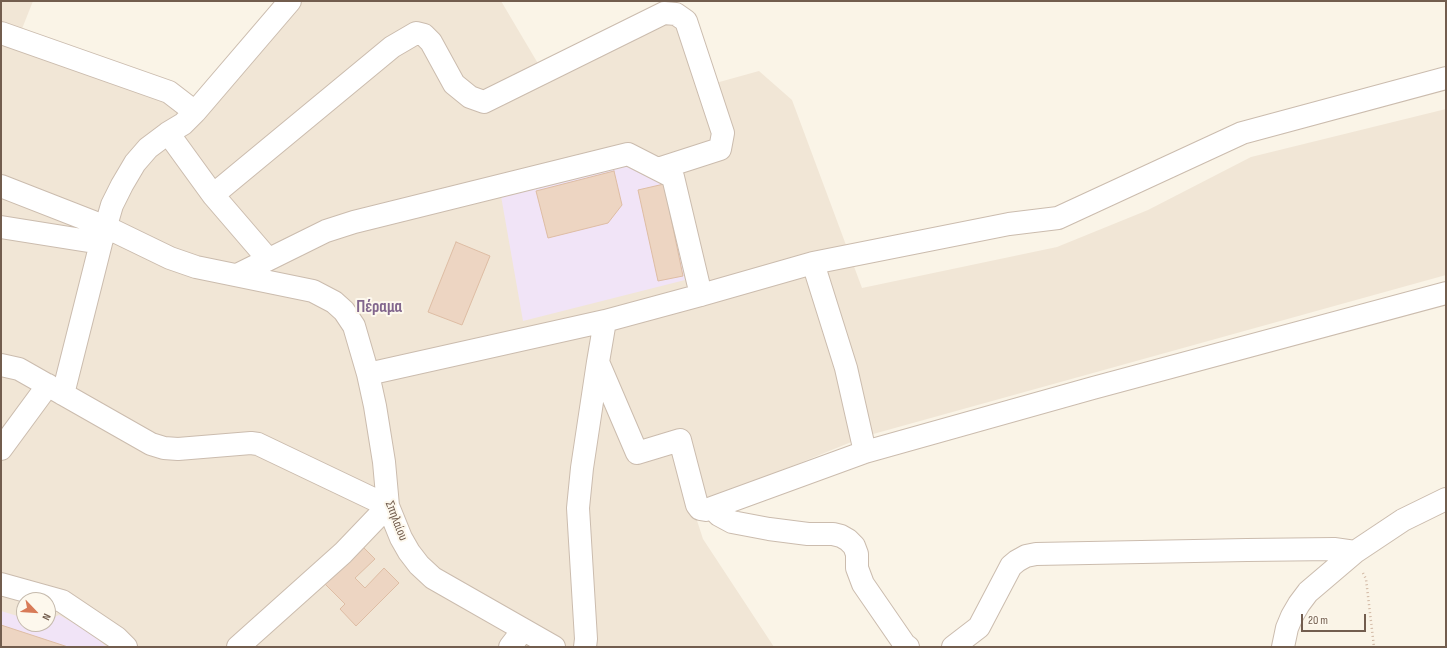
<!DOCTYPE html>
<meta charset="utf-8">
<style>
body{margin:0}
#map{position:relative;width:1447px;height:648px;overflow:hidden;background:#faf4e7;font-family:"Sofia Sans Condensed",sans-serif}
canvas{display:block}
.frame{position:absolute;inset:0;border:2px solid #725d4e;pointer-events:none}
.north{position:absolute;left:16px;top:592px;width:40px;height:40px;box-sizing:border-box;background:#fdf8ed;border:1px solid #c5baad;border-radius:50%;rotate:115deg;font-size:11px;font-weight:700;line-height:16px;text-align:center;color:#725d4e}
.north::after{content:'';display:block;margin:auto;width:14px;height:18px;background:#d87b58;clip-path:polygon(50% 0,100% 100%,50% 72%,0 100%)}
.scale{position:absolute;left:1301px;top:614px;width:65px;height:18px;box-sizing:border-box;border:2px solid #725d4e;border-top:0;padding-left:5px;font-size:12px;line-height:14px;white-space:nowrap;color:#725d4e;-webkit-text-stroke:3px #fdf8ed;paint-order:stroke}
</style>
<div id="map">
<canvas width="1447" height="648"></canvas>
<div class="frame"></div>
<div class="north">N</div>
<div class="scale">20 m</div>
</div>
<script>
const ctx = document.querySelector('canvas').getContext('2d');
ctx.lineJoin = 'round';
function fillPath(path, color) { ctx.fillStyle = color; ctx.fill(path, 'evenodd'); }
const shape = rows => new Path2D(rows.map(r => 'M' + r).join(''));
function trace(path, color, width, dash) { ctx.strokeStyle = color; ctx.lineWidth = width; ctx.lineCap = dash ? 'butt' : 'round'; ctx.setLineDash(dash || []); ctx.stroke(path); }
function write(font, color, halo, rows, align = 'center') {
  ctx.font = font + ' "Sofia Sans Condensed",sans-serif'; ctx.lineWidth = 4; ctx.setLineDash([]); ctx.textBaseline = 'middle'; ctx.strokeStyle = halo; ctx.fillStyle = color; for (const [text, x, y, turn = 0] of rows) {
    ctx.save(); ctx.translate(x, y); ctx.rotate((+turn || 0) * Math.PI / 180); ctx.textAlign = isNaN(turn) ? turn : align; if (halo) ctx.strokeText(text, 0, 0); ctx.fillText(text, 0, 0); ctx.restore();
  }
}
fillPath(shape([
 [1,1,33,1,14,49,163,101,193,123,301,1,501,1,546,77,673,3,705,86,759,71,792,100,862,288,1057,247,1148,210,1251,157,1446,109,1446,275,866,436,741,487,691,502,703,539,774,647,1,647],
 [24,600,48,600,48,624,24,624]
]), '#f1e6d6');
fillPath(shape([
 [628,163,664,182,685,280,523,321,501,196],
 [1,611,24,618,24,624,48,624,48,620,59,615,88,631,107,647,1,647]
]), '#f1e4f7');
const building = shape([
 [614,171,622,205,608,223,548,238,536,191,614,171],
 [664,184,683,276,658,281,638,190,664,184],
 [456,242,490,256,462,325,428,312,456,242],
 [359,543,375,559,355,578,365,588,384,568,399,583,356,626,340,609,345,604,321,580,359,543],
 [1,625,68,647,1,647,1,625]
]);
fillPath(building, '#edd5c2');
trace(building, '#debda4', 1);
const minor = shape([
 [1,33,169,92,195,112],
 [168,133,213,195,268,259],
 [1,186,106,227,170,258,196,267,313,291,334,302,344,311,354,326,368,374,375,406,384,462,388,506,401,538,409,552,419,565,433,578,554,647],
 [213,195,392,47,416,33,424,35,431,42,454,84,470,97,484,102,664,13,676,14,686,21,723,133,720,149,658,169],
 [1,227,101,243],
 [813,263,846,368,865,452],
 [237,275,326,231,354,222,628,154,673,177,701,295],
 [605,321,598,362,637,453,680,440,697,505,700,509,706,510,865,452,1093,388,1446,293],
 [1,365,19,369,151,444,164,448,178,449,251,443,258,444,388,506,343,553,238,647],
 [368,374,605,321,701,295,813,263,1009,224,1058,218,1242,133,1446,78],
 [63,394,101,243,112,205,122,185,135,163,148,148,168,133,183,124,195,112,290,1],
 [1,449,48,385],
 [712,508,719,515,732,522,769,529,808,534,833,534,841,536,848,540,854,546,857,554,857,568,863,584,905,645,908,647],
 [1,584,62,601,117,638,126,647],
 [510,647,523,630],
 [585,647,586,639,578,508,582,468,598,362],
 [953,647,979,627,1011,566,1017,561,1026,556,1036,554,1247,550,1334,549,1355,552],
 [1283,647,1287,628,1292,616,1299,604,1308,592,1355,552,1403,520,1446,499]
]);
trace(minor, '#cbbcae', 24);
trace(shape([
 [1363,573,1366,579,1374,647]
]), '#d2b9a5', 2.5, [1, 3]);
trace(minor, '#fff', 22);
write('13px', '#725d4e', '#fdf8ed', [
 ["Σπηλαίου",396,521,69]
]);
write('bold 17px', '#82668d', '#fdf8ed', [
 ["Πέραμα",379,308]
]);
</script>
